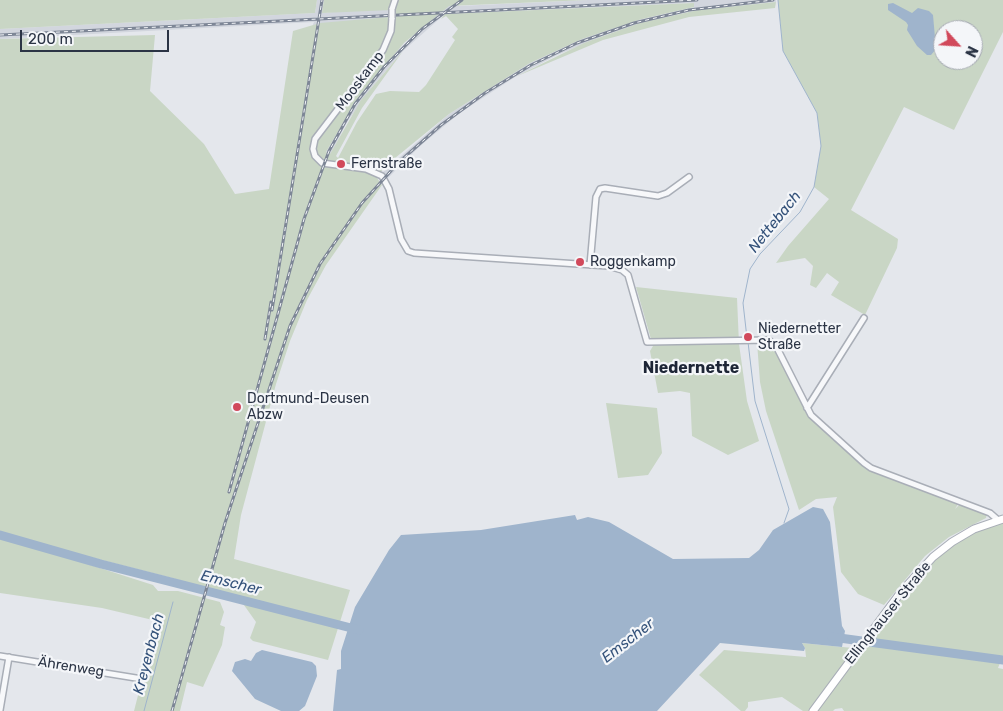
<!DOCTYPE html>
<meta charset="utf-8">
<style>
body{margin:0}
#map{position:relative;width:1003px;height:711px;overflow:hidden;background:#e4e7ec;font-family:Rubik,sans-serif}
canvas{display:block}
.north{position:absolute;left:933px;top:20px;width:50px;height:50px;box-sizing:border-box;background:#f4f6f9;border:1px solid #a4a8b1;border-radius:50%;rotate:116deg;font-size:14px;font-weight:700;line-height:20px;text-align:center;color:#2b3445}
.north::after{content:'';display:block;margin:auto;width:18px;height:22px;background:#d1495b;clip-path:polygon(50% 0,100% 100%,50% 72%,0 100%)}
.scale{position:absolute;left:20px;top:30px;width:149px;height:22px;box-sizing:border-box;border:2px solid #2b3445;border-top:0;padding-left:6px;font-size:15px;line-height:18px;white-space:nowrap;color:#2b3445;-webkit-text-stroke:4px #f4f6f9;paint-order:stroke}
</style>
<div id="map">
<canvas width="1003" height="711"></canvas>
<div class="north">N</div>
<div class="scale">200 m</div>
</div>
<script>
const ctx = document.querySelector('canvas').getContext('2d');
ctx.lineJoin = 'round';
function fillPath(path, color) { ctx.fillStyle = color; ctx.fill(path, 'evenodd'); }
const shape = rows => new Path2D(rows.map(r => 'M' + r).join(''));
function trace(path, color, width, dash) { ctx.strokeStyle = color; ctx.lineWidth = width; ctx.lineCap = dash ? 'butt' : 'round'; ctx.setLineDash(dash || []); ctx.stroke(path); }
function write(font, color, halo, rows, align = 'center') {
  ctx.font = font + ' Rubik,sans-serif'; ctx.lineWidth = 4.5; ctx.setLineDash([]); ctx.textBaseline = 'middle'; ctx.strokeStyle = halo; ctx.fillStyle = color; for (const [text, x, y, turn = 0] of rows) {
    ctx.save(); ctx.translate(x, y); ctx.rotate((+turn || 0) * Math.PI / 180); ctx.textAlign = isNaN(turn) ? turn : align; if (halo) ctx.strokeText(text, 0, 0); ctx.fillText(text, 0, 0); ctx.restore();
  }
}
fillPath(shape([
 [317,0,324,0,323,13,459,0,459,6,588,0,776,0,776,2,698,10,673,15,608,34,557,55,515,77,461,112,420,146,388,178,383,172,449,114,530,63,582,39,642,19,694,7,694,3,445,14,403,51,372,87,347,122,327,161,326,152,358,98,387,60,436,15,312,27,314,22,0,39,0,29,315,13]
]), '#d2d6de');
fillPath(shape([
 [0,0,317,0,315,13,0,29],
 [324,0,588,0,449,6,404,43,358,98,326,152,330,154,361,100,403,51,362,108,336,156,338,158,357,122,376,94,390,91,419,92,426,85,455,40,452,37,458,29,446,16,441,19,445,14,694,3,694,7,642,19,582,39,530,63,449,114,384,167,377,178,382,185,326,265,307,300,290,341,276,384,241,515,234,559,350,590,328,660,253,641,250,638,256,622,239,598,172,578,0,534,0,39,155,35,150,91,204,144,235,194,269,189,293,31,320,23,389,17,392,10,322,13],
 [778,0,1003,0,1003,32,954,130,904,107,851,210,898,239,897,248,865,315,831,295,839,282,827,273,816,288,810,285,813,266,805,258,776,263,788,246,829,199,814,187,821,146,817,113,783,51],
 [943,30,973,30,973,60,943,60],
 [776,2,775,8,689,17,603,40,515,77,584,43,640,23,698,10],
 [636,287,737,298,739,344,747,401,759,441,728,455,692,436,690,393,680,391,658,393,650,351,653,346],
 [764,339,776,346,811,415,864,463,960,501,955,509,960,504,987,514,986,518,949,537,925,556,884,605,858,594,841,572,833,507,837,497,816,499,799,510,766,411,760,382,757,342],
 [606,403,657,408,662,453,648,475,618,478],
 [1003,520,1003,655,998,668,1003,669,1003,711,844,711,842,708,835,709,833,711,803,711,782,697,748,702,748,707,745,711,741,711,699,675,724,650,806,657,805,648,802,643,863,649,875,626,883,626,890,607,952,542],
 [0,536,153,585,158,591,178,591,220,602,224,612,220,625,225,627,222,645,203,687,187,682,180,711,134,711,157,621,102,608,0,593]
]), '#c9d6c5');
fillPath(shape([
 [893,3,912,13,918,8,929,11,933,15,936,49,931,55,927,55,917,46,907,30,908,25,906,22,888,10,888,4],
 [813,507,823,509,830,522,842,626,845,631,842,647,802,643,805,648,804,651,720,643,657,711,333,711,337,670,341,669,341,651,355,607,389,550,401,535,481,530,575,515,577,520,588,517,609,522,673,559,749,558,759,550,773,530],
 [262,650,312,662,316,666,317,676,305,706,299,711,281,711,255,699,232,671,235,662,245,659,251,661,256,653]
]), '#9fb4cc');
trace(shape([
 [747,338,743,303,750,269,760,254,800,212,814,187,821,146,817,113,783,51,778,0],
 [748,342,755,401,789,509,784,523],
 [144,711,173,602]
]), '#9fb4cc', 1);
trace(shape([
 [0,535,101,564,359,630],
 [832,637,1003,660]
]), '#9fb4cc', 9);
const street = shape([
 [392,9,395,0],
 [392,18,391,31,383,50,315,139,313,149,315,156,322,163,366,169,382,176,389,189,401,239,408,251,414,253,608,266,622,270,628,275,647,342,769,340,776,346,811,415,864,463,871,468,990,513,998,520],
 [590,265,596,197,600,189,605,188,658,196,667,193,689,177],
 [807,408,864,318],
 [0,656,142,679],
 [0,710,9,657]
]);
const secondary = shape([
 [813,711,901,592,933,557,952,542,974,529,1003,519]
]);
trace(street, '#a9aeb7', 8);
trace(secondary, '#a9aeb7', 9);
trace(street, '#f7f8fa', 5);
trace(secondary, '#fff', 7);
const rail = shape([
 [0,35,697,0],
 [272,310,322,0],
 [265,339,271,302],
 [229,492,304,219,329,151,355,104,384,67,422,29,462,0],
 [172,711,225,523,290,326,320,264,362,203,399,162,441,125,485,93,531,65,577,43,634,23,689,10,773,0]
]);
trace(rail, '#7d8696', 3);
trace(rail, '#f4f6f9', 1, [4]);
const streetBridge = shape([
 [392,9,392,18]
]);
trace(streetBridge, '#a9aeb7', 8, []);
trace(streetBridge, '#f7f8fa', 5);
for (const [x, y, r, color] of [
 [341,164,5,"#d1495b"],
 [580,262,5,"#d1495b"],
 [748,337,5,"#d1495b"],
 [237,407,5,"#d1495b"]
]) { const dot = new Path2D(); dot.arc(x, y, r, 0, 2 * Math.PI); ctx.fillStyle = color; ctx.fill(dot); trace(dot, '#f4f6f9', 2); }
write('14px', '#2b3445', '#f4f6f9', [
 ["Mooskamp",360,81,-53],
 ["Ellinghauser Straße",888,613,-51],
 ["Ährenweg",71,667,9]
]);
write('14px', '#2b3445', '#f4f6f9', [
 ["Fernstraße",351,164],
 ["Roggenkamp",590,262],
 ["Niedernetter",758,329],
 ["Straße",758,345],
 ["Dortmund-Deusen",247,399],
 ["Abzw",247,415]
], 'left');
write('italic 15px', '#34527a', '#f4f6f9', [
 ["Nettebach",775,222,-51],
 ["Emscher",231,583,14],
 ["Emscher",628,641,-38],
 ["Kreyenbach",149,654,-75]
]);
write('bold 16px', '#1d2536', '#f4f6f9', [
 ["Niedernette",691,368]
]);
</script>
